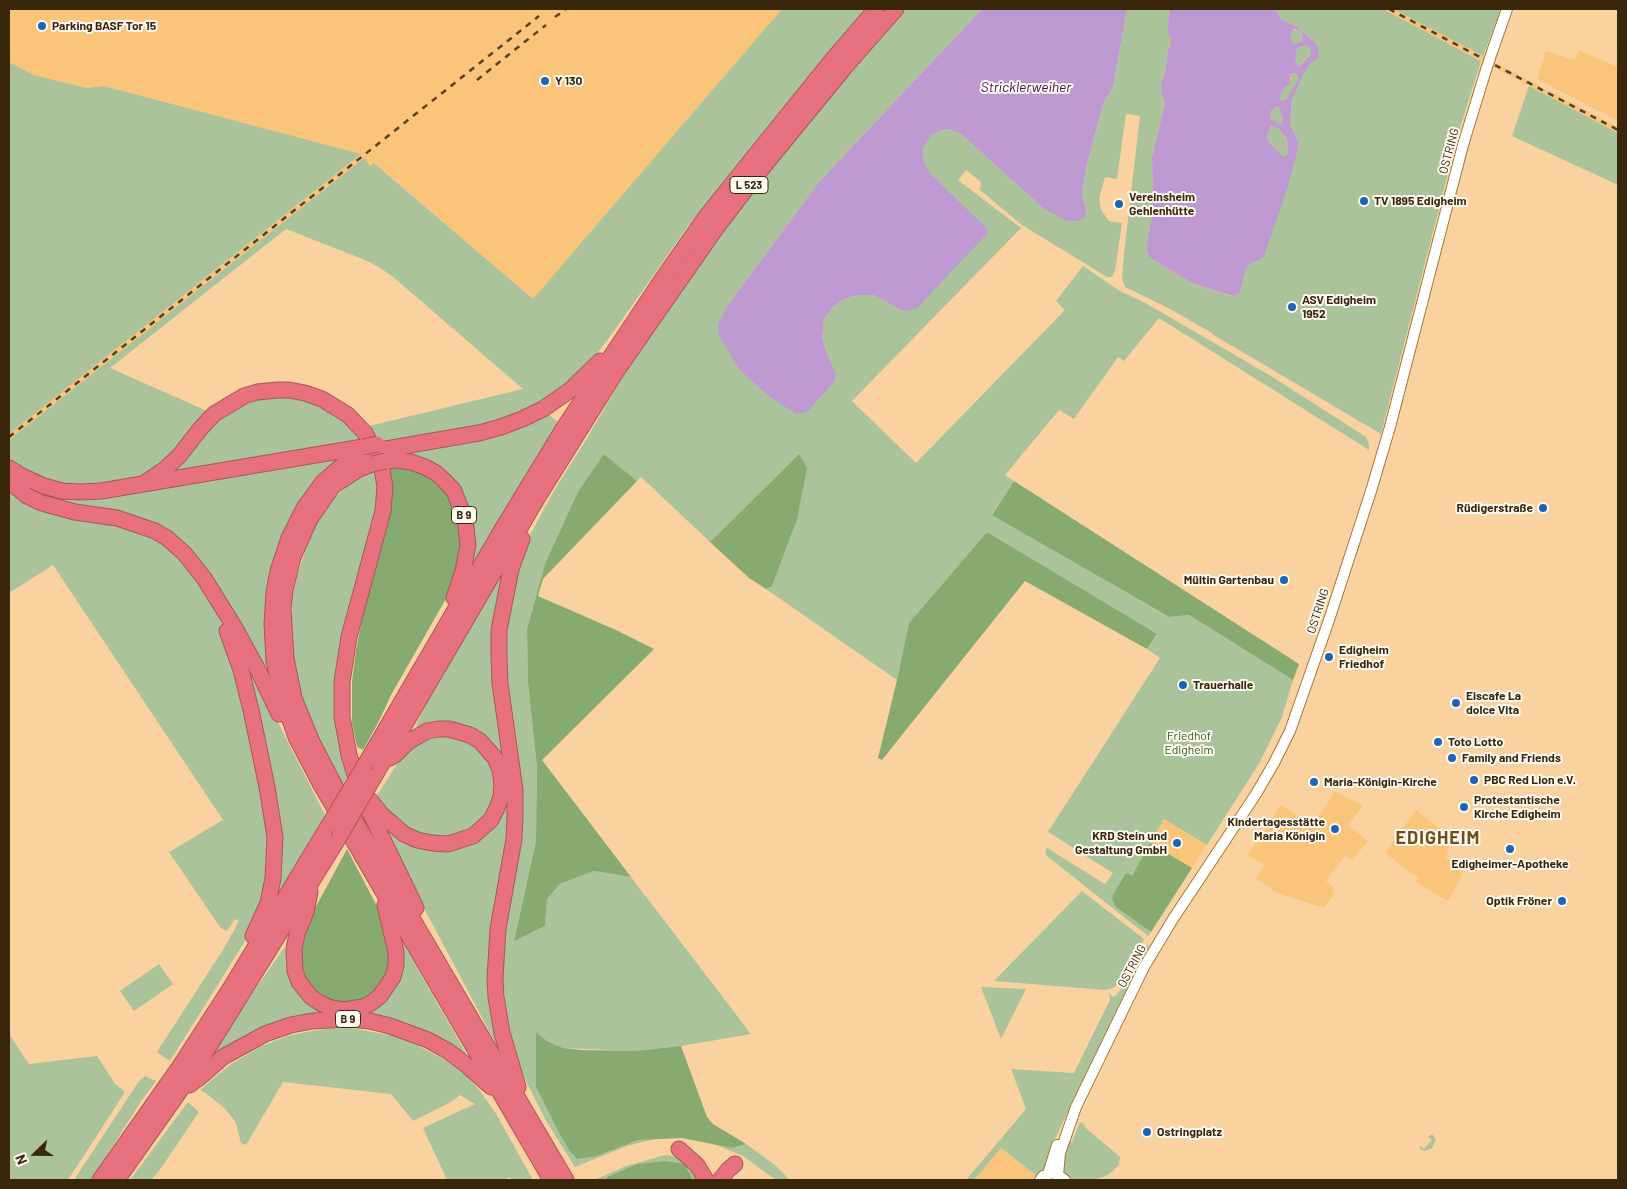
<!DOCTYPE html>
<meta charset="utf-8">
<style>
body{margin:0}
#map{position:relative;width:1627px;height:1189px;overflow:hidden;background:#fad29f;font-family:Barlow,sans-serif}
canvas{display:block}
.frame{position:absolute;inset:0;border:10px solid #3a270b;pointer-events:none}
.north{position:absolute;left:10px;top:1129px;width:50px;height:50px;-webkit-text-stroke:4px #fffaf3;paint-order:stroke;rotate:248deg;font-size:14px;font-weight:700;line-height:20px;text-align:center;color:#3a270b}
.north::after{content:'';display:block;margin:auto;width:18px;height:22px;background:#3a270b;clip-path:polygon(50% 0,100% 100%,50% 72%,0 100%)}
</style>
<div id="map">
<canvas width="1627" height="1189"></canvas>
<div class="frame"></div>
<div class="north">N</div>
</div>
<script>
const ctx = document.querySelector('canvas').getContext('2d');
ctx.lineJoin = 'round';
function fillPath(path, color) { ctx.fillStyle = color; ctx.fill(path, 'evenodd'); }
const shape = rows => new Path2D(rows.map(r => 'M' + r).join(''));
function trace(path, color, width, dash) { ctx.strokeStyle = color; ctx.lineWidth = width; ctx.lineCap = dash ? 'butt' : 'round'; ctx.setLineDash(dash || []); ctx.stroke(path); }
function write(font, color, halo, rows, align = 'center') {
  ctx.font = font + ' Barlow,sans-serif'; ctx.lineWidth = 4; ctx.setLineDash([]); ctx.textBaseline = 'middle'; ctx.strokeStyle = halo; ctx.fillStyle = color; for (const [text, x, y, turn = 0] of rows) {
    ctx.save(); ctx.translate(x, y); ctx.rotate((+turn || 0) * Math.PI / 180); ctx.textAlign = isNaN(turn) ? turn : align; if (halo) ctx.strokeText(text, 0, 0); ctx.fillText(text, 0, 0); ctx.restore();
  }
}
fillPath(shape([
 [9,9,782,9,533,299,375,163,370,166,364,158,9,440,9,434,37,411,360,154,104,86,87,88,34,75,9,62],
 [1383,9,1393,9,1618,127,1618,133],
 [1579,50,1618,67,1618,121,1537,79,1546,51,1575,60],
 [1334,791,1363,805,1348,825,1368,841,1352,860,1345,855,1326,881,1335,888,1332,892,1335,894,1324,908,1277,893,1256,878,1264,865,1248,855,1281,805,1311,825,1328,803],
 [1416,810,1435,825,1453,843,1446,850,1449,853,1446,857,1463,874,1448,901,1416,882,1418,878,1385,853],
 [1164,819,1207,845,1192,868,1150,843],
 [1001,1148,1038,1177,1036,1180,974,1180]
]), '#fac47b');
fillPath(shape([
 [782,9,870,9,689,225,609,338,588,365,570,383,520,415,327,469,299,501,280,545,270,674,257,681,325,815,280,893,266,883,262,898,247,938,170,1061,157,1052,226,945,239,921,234,919,230,927,226,931,220,927,169,852,223,820,53,565,9,593,9,440,364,158,370,166,374,163,533,299],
 [286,229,365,260,377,266,392,276,523,389,369,426,331,403,257,392,214,414,110,368],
 [905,9,982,9,819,182,728,305,828,356,822,338,824,319,832,308,844,299,857,295,874,295,903,311,987,228,930,173,923,160,923,147,929,136,939,131,948,129,961,134,1043,208,1086,210,1082,193,1086,168,1103,104,1113,87,1127,9,1170,9,1167,32,1171,38,1171,44,1168,50,1165,73,1161,83,1162,95,1165,103,1152,157,1153,211,1146,248,1149,257,1192,283,1232,296,1240,293,1244,270,1250,264,1259,260,1299,145,1290,124,1292,100,1304,73,1311,63,1318,45,1296,26,1282,20,1278,14,1277,9,1383,9,1481,61,1459,131,1381,434,1212,334,1212,333,1170,309,1125,287,1122,278,1124,254,1140,116,1126,114,1117,179,1105,177,1099,198,1101,210,1109,221,1122,223,1115,271,1112,277,1107,277,1022,225,980,190,981,182,966,170,958,180,1021,228,852,401,916,463,1065,310,1056,301,1083,266,1120,291,1147,304,1271,376,1366,437,1369,444,1369,450,1159,318,1124,361,1118,357,1074,419,1059,410,1005,475,1014,481,992,514,1168,617,1189,615,1293,680,1282,717,1260,762,1207,845,1164,819,1150,843,1116,906,1151,932,1148,936,1047,856,1045,851,1047,848,1105,884,1113,873,1048,832,1160,658,1147,649,1157,635,987,532,909,623,897,680,766,589,772,586,799,454,710,542,641,477,637,481,604,454,545,564,527,629,528,683,537,767,536,841,514,940,545,926,547,899,560,884,594,871,631,877,751,1034,681,1046,634,1051,563,1048,547,1041,536,1033,536,1087,559,1133,597,1156,638,1140,659,1138,627,1146,575,1167,545,1119,524,1077,514,1049,506,1015,503,977,504,942,512,884,521,847,523,799,518,748,505,660,508,621,516,576,530,535,555,489,586,440,642,344,752,189,837,84],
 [1393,9,1501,9,1483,56],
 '1289 37a7 7 0 1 1 14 0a7 7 0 1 1-14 0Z',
 [1306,45,1311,48,1312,52,1311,54,1306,58,1298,67,1296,66,1294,61,1296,51,1298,48],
 [9,62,34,75,87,88,104,86,361,154,9,434],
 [1292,73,1298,74,1298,81,1286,101,1282,101,1280,99,1280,95,1291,79,1290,75],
 [1529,86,1618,133,1618,185,1512,136],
 [1276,106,1279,107,1283,120,1282,123,1280,124,1271,119,1270,116,1271,111],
 [1271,126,1279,129,1287,140,1288,152,1286,156,1283,156,1269,142,1267,136],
 [547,413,559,423,474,562,471,561,437,466,419,456,399,455,398,453,461,444,493,437],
 [376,471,379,488,378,508,340,643,335,682,348,776,342,786,320,743,305,707,296,680,292,652,291,628,292,599,297,575,305,551,318,520,328,504,348,485,365,475],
 [502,568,505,570,505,741,510,832,490,946,500,1045,497,1046,380,825,376,797,403,755,426,736,416,725,436,684],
 [1082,891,1144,939,1120,982,1113,988,1105,990,994,981],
 [403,943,467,1055,464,1058,362,1014,400,945],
 [1148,945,1149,949,1121,1001,1054,1141,1046,1169,1038,1177,1001,1148,974,1180,966,1180,1026,1109,1011,1069,1074,1073,1110,1000,1109,994,1113,997,1117,995,1146,946],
 [284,948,288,951,288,967,337,1013,214,1059,211,1056,258,985],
 [159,964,173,984,134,1011,120,991],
 [981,987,1026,989,1001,1039],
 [350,1028,395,1036,414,1044,444,1059,468,1077,480,1091,495,1112,533,1180,512,1180,510,1177,503,1180,447,1180,423,1128,475,1104,460,1095,451,1102,413,1121,391,1094,283,1082,246,1145,241,1143,236,1123,231,1116,223,1107,207,1094,200,1090,215,1077,231,1064,260,1047,287,1036,306,1032,325,1029],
 [9,1034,29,1064,97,1056,115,1084,125,1092,68,1180,9,1180],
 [145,1076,156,1081,142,1100,91,1180,74,1180,139,1081],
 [188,1102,199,1112,159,1171,151,1180,130,1180],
 [1080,1122,1083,1123,1086,1128,1120,1157,1119,1165,1108,1175,1093,1180,1071,1180,1061,1168,1067,1139,1072,1142],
 [1432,1134,1436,1140,1432,1148,1425,1151,1420,1149,1420,1146,1424,1149,1432,1140,1428,1137],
 [746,1144,775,1165,790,1180,776,1180,743,1156,716,1145,732,1148],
 [665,1155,679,1157,690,1164,700,1180,693,1180,685,1164,665,1161,637,1164,607,1177,604,1180,594,1180,626,1166]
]), '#aac39a');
fillPath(shape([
 [604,454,637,481,543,579,538,596,618,631,654,649,542,760,631,877,594,871,560,884,547,899,545,926,514,941,536,841,537,767,528,683,527,629,545,564,578,492],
 [799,454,807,468,797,519,772,586,766,589,749,578,710,542],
 [387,468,400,468,412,470,426,475,437,483,447,493,454,507,458,521,461,537,460,554,447,597,391,695,379,721,363,750,357,747,352,723,352,681,356,650,364,609,388,518],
 [1014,481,1299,664,1293,680,1189,615,1169,617,992,515],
 [987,532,1157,634,1147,649,1025,581,882,760,878,758,897,680,909,623],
 [1150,843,1192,868,1151,932,1116,907,1112,899,1113,895,1126,873,1132,876],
 [347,849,381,914,390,954,389,973,383,985,362,999,352,1002,339,1002,326,998,312,988,304,976,300,960,301,942,306,925],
 [536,1032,547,1041,563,1048,581,1050,634,1051,681,1046,707,1117,713,1124,746,1144,732,1148,682,1138,638,1140,597,1156,577,1159,570,1151,559,1133,536,1087],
 [665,1161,685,1164,693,1180,604,1180,607,1177,637,1164]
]), '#87aa70');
fillPath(shape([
 [982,9,1127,9,1113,87,1103,104,1086,168,1082,193,1086,210,1084,218,1077,221,1067,221,1043,208,961,134,948,129,939,131,930,136,923,148,923,160,930,173,987,228,987,234,916,309,903,311,874,295,857,295,844,299,832,308,824,319,822,338,828,356,836,374,833,383,807,412,796,414,769,396,740,370,719,336,718,324,728,305,819,182],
 [1170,9,1277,9,1278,14,1282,20,1296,26,1318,45,1319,57,1311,63,1304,73,1292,100,1290,124,1299,144,1288,186,1264,256,1259,260,1250,264,1245,270,1240,293,1233,296,1192,283,1149,257,1146,248,1153,211,1152,157,1165,103,1162,95,1161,83,1165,73,1168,50,1171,44,1171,38,1167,32],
 [1294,29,1300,31,1303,35,1302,41,1296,44,1292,42,1290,34],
 [1306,45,1311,48,1311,54,1298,67,1295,61,1296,51,1298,48],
 [1292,73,1298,74,1298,80,1286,100,1282,101,1280,99,1280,95,1286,86,1290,84,1290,75],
 [1276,106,1279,107,1283,120,1282,123,1280,124,1271,119,1270,116,1271,111],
 [1271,126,1279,129,1287,139,1288,152,1286,156,1283,156,1269,142,1267,136]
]), '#bd98d1');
const minor = shape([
 [1492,52,1507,9],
 [1048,1174,1057,1145],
 [1058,1175,1060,1153,1076,1107,1144,967,1173,919,1256,794,1274,763,1290,731,1329,620,1371,491,1390,427,1463,145,1485,73],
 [1040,1180,1043,1176,1053,1173,1058,1175,1065,1180]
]);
const highway = shape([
 [380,450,479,433,501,427,522,419,543,409,569,391,600,361],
 [368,454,354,459,340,467,323,482,304,508,289,538,278,571,274,592,272,624,274,660,281,694,296,737,321,785,551,1180],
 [385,461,397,460,411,462,425,467,436,473,445,481,454,491,465,519,468,545,463,571,454,598],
 [372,464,359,469,333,486,310,519,293,557,285,590,283,608,286,658,294,698,312,742,339,794,566,1180],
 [9,468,22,476,44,486,62,491,80,492,101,491,363,447],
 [9,481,27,496,42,503,75,512,117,518,155,531,167,538,184,553,204,578,235,628,258,670,279,714],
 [143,484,165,469,179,456,201,428,214,414,244,396,257,392,278,390,289,390,305,393,322,399,348,415,365,433,374,450,382,469,385,487,383,511,349,637,342,682,342,717,349,755,361,794,416,908],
 [227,631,241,670,251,710,267,787,275,837,273,878,268,903,253,936],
 [366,763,501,531,565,426,663,278,705,218,745,168,832,60,876,9],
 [374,777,538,497,616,372,717,227,759,172,845,67,896,9],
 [370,800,382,815,404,834,417,840,432,843,448,844,473,836,491,820,497,808,501,797,502,785,500,770,495,758,487,749,480,741,470,735,449,729,438,729,427,731,408,742,395,755,390,758],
 [310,892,306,912,297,934,294,949,295,971,299,982,311,997,320,1003,331,1008,344,1010,363,1007,371,1003,380,996,393,977,396,965,396,952,385,905],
 [189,1085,199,1078,223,1057,265,1034,291,1025,312,1021,349,1019,370,1021,390,1026,428,1040,448,1051,465,1064,491,1087],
 [518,1087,502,1033,496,997,495,978,498,929,514,839,515,816,515,790,500,683,499,655,499,630,511,569,522,539],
 [679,1149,697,1165,706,1180],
 [100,1180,178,1069,233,984,329,825],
 [117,1180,177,1095,217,1034,338,839],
 [720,1180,728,1170,735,1164]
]);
trace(minor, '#a47635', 12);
trace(highway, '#ab5757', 17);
trace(minor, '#fff', 10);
trace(highway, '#e87180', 15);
trace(shape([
 [1389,9,1618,130],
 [555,17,566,9],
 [477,80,546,25],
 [9,437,539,16]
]), '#564020', 2.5, [6, 6]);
const minorBridge = shape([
 [1485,73,1492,52]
]);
const highwayBridge = shape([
 [363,447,377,444],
 [372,464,385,461],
 [329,825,366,763],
 [338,839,374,777]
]);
trace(minorBridge, '#a47635', 12, []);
trace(highwayBridge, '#ab5757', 17, []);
trace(minorBridge, '#fff', 10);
trace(highwayBridge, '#e87180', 15);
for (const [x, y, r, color] of [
 [42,26,5,"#1966b5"],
 [545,81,5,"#1966b5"],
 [1364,201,5,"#1966b5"],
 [1119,204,5,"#1966b5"],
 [1292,307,5,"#1966b5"],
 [1543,508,5,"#1966b5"],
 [1284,580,5,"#1966b5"],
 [1329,657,5,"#1966b5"],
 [1183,685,5,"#1966b5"],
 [1456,703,5,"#1966b5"],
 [1438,742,5,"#1966b5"],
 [1452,758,5,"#1966b5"],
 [1474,780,5,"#1966b5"],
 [1314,782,5,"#1966b5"],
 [1464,807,5,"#1966b5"],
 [1335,829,5,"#1966b5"],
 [1177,843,5,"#1966b5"],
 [1510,849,5,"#1966b5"],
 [1562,901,5,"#1966b5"],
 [1147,1132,5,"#1966b5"]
]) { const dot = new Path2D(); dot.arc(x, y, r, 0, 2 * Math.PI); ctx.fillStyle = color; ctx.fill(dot); trace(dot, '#fffaf3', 2); }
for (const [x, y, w] of [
 [749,185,38],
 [464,515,25],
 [348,1019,25]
]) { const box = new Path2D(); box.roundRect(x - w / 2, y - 8.5, w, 17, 4); ctx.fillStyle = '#fffaf3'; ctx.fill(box); trace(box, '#3a270b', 1); }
write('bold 11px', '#3a270b', null, [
 ["L 523",749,185],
 ["B 9",464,515],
 ["B 9",348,1019]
]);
write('bold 12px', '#3a270b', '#fffaf3', [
 ["Parking BASF Tor 15",52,26],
 ["Y 130",555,81],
 ["Vereinsheim",1129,197],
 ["Gehlenhütte",1129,211],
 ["TV 1895 Edigheim",1374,201],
 ["ASV Edigheim",1302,300],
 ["1952",1302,314],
 ["Rüdigerstraße",1533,508,"right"],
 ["Mültin Gartenbau",1274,580,"right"],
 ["Edigheim",1339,650],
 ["Friedhof",1339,664],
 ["Trauerhalle",1193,685],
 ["Eiscafe La",1466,696],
 ["dolce Vita",1466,710],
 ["Toto Lotto",1448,742],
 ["Family and Friends",1462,758],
 ["PBC Red Lion e.V.",1484,780],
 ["Maria-Königin-Kirche",1324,782],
 ["Protestantische",1474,800],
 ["Kirche Edigheim",1474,814],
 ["Kindertagesstätte",1325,822,"right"],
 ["Maria Königin",1325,836,"right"],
 ["KRD Stein und",1167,836,"right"],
 ["Gestaltung GmbH",1167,850,"right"],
 ["Edigheimer-Apotheke",1510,864,"center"],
 ["Optik Fröner",1552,901,"right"],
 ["Ostringplatz",1157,1132]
], 'left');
write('12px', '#3a270b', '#fffaf3', [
 ["OSTRING",1449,151,-75],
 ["OSTRING",1318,611,-72],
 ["OSTRING",1132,966,-62]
]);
write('12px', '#335e04', '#fffaf3', [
 ["Friedhof",1189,736],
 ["Edigheim",1189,750]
]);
write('italic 14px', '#3e0d53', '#fffaf3', [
 ["Stricklerweiher",1026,87]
]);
ctx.letterSpacing = '1px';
write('bold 18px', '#714f1d', '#fffaf3', [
 ["EDIGHEIM",1438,838]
]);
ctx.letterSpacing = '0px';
</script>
